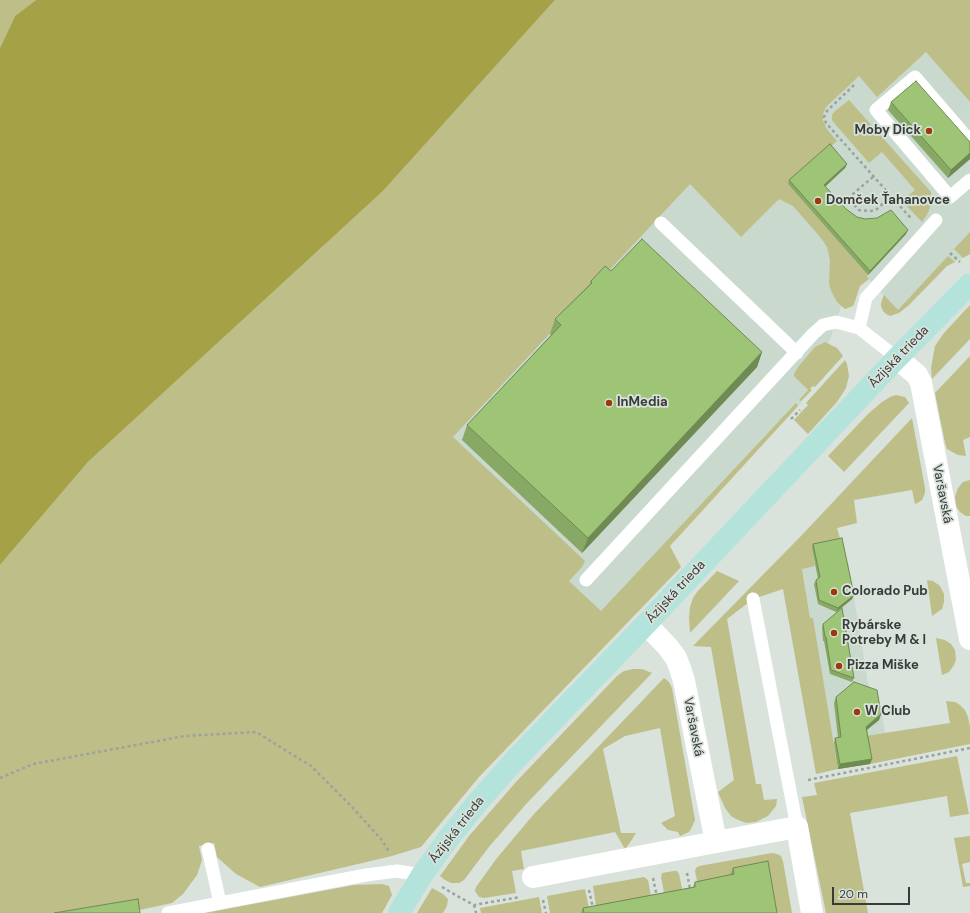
<!DOCTYPE html>
<meta charset="utf-8">
<style>
body{margin:0}
#map{position:relative;width:970px;height:913px;overflow:hidden;background:#d9e2db;font-family:"DM Sans",sans-serif}
canvas{display:block}
.scale{position:absolute;left:832px;top:887px;width:78px;height:18px;box-sizing:border-box;border:2px solid #383c39;border-top:0;padding-left:5px;font-size:12px;line-height:14px;white-space:nowrap;color:#383c39;-webkit-text-stroke:3px #d9e2db;paint-order:stroke}
</style>
<div id="map">
<canvas width="970" height="913"></canvas>
<div class="scale">20 m</div>
</div>
<script>
const ctx = document.querySelector('canvas').getContext('2d');
ctx.lineJoin = 'round';
function fillPath(path, color) { ctx.fillStyle = color; ctx.fill(path, 'evenodd'); }
const shape = rows => new Path2D(rows.map(r => 'M' + r).join(''));
function trace(path, color, width, dash) { ctx.strokeStyle = color; ctx.lineWidth = width; ctx.lineCap = dash ? 'butt' : 'round'; ctx.setLineDash(dash || []); ctx.stroke(path); }
function write(font, color, halo, rows, align = 'center') {
  ctx.font = font + ' "DM Sans",sans-serif'; ctx.lineWidth = 3.5; ctx.setLineDash([]); ctx.textBaseline = 'middle'; ctx.strokeStyle = halo; ctx.fillStyle = color; for (const [text, x, y, turn = 0] of rows) {
    ctx.save(); ctx.translate(x, y); ctx.rotate((+turn || 0) * Math.PI / 180); ctx.textAlign = isNaN(turn) ? turn : align; if (halo) ctx.strokeText(text, 0, 0); ctx.fillText(text, 0, 0); ctx.restore();
  }
}
fillPath(shape([
 [926,51,970,102,970,254,947,266,909,305,899,313,869,279,859,277,841,307,828,345,801,403,601,619,435,437,768,83],
 [812,548,845,561,848,561,869,689,878,694,885,733,865,736,870,764,838,769,813,618,810,618,802,568,815,566]
]), '#c9d9cd');
fillPath(shape([
 [0,0,36,0,15,16,0,48],
 [555,0,970,0,970,102,926,52,877,97,859,76,826,107,823,114,823,120,826,128,837,141,788,184,868,275,867,277,869,279,860,286,854,304,853,306,845,309,837,302,831,291,829,283,830,260,827,247,821,238,793,206,779,199,741,237,690,184,453,437,585,561,582,567,569,581,601,611,796,403,798,406,670,546,681,567,479,777,421,847,392,856,260,887,236,874,217,857,214,843,199,846,202,860,197,875,183,894,172,903,135,911,99,913,0,913,0,565,88,462,383,191],
 [849,100,931,192,931,205,927,215,922,222,902,201,915,190,882,152,869,163,835,124,832,120,832,115,834,112],
 [970,232,970,254,963,258,954,249],
 [948,256,955,262,947,266,909,305,899,313,890,316,886,314,883,311,881,306,881,303,882,300,884,295,898,310],
 [970,305,970,339,932,379,931,368,935,346,944,333],
 [825,342,837,348,843,356,815,387,813,386,810,389,812,390,801,401,799,400,808,390,794,376,794,374,798,367,815,347],
 [970,356,970,437,963,440,966,456,958,455,947,449,945,443,935,393],
 [845,360,847,364,849,376,846,388,837,402,808,434,794,420,808,405,806,403],
 [896,395,905,397,909,403,844,472,828,456,869,413,882,402,890,397],
 [912,418,925,488,925,493,922,500,919,502,915,504,912,490,854,500,857,523,837,528,841,542,812,548,815,566,802,569,810,618,813,618,838,769,816,774,783,589,753,599,727,619,756,784,761,784,764,800,777,799,776,806,768,816,756,822,746,823,736,819,731,816,725,808,718,792,734,780,711,647,693,646,801,536],
 [970,480,970,516,966,516,960,512,956,506,955,497,958,488,963,482],
 [717,571,739,581,690,633,689,618,690,607,693,598,697,592],
 [927,580,933,581,940,586,944,594,944,602,942,609,932,616],
 [936,638,945,640,951,644,955,650,956,659,954,665,949,672,942,675],
 [633,669,642,669,652,673,527,803,488,848,464,880,459,883,451,883,445,880,440,876,469,836,516,782,617,676,624,671],
 [664,678,669,682,672,688,695,820,692,827,689,832,680,836,678,832,668,830,661,823,675,816,660,728,625,736,603,749,621,833,636,833,631,841,625,849,615,832,521,851,524,869,512,871,516,893,484,898,479,897,475,891,476,887,497,858,534,814],
 [946,701,955,702,960,705,965,710,968,717,970,727,970,744,870,764,865,736,950,723],
 [957,756,969,814,950,817,947,796,850,813,868,913,826,913,802,797,817,795,814,783],
 [970,836,970,862,962,864,966,883,970,883,970,886,963,887,954,838],
 [772,853,777,854,781,856,783,861,792,913,764,913,702,904,695,871,696,868,699,866],
 [674,871,677,871,679,874,686,907,668,913,661,877,662,873],
 [644,877,648,880,654,913,597,913,593,886],
 [382,884,389,886,392,895,382,913,205,913,354,885],
 [432,888,443,894,448,899,447,906,443,913,417,913],
 [585,889,590,913,550,913,547,896],
 [539,897,542,913,481,913,480,908]
]), '#bebe88');
fillPath(shape([
 [36,0,555,0,383,191,88,462,0,565,0,48,15,16]
]), '#a4a147');
trace(shape([
 [854,85,827,111,824,117,826,123,891,196,907,214,912,219],
 [873,177,848,198,853,204,859,210,871,211,877,209,890,197],
 [950,253,960,262],
 [791,419,800,410],
 [0,778,33,764,185,736,256,732,311,766,352,807,381,839,390,853],
 [808,780,970,748],
 [687,873,690,889],
 [653,878,657,897],
 [442,887,459,897,474,905,520,897],
 [589,890,594,913],
 [543,900,546,913],
 [474,905,476,913]
]), '#9ca39d', 2.5, [3, 3]);
trace(shape([
 [970,141,915,77,876,110,950,197,970,180],
 [661,223,797,353],
 [859,328,866,298,936,220],
 [586,580,813,334,823,325,836,322,859,328,897,358],
 [753,599,797,827],
 [208,849,220,903],
 [168,913,366,875,397,871,422,875]
]), '#fff', 13);
trace(shape([
 [897,358,917,375,921,383,970,639],
 [646,624,668,647,676,658,680,668,684,681,716,842,797,827,812,913],
 [533,877,716,842]
]), '#fff', 22);
trace(shape([
 [399,913,422,875,448,839,477,803,514,761,646,624,897,358,970,284]
]), '#b4e3db', 22);
fillPath(shape([
 [891,102,970,142,970,159,948,178,888,110],
 [847,164,845,168,825,187,846,209,857,217,865,219,906,234,868,275,788,184,789,180],
 [611,271,762,352,757,367,582,553,462,440,467,425,551,335,550,334,555,319,589,285,591,281],
 [813,544,854,595,852,599,836,612,818,604,814,584,816,580,818,579,812,548],
 [823,624,854,678,852,682,830,674,824,641,823,641,822,628],
 [836,697,881,714,879,720,867,730,872,759,870,764,838,769,834,743,835,738,838,738,834,703],
 [733,868,777,913,581,913,583,908,693,887,695,882,730,875]
]), '#88a965');
fillPath(shape([
 [970,153,970,159,948,178,951,170],
 [847,164,845,168,822,189,824,185],
 [908,230,906,234,868,275,870,271],
 [762,352,757,367,582,553,588,538],
 [854,595,852,599,836,612,838,608],
 [881,714,879,720,864,732,866,727],
 [872,759,870,764,838,769,840,764]
]), '#6f8a53');
const building = shape([
 [916,81,970,142,970,153,951,170,891,102,916,81],
 [830,144,847,164,824,185,846,209,857,217,865,219,877,218,891,210,908,230,870,271,789,180,830,144],
 [642,239,762,352,588,538,467,425,561,325,555,319,592,283,591,281,605,266,611,271,642,239],
 [842,538,854,595,838,608,819,600,816,580,820,577,813,544,842,538],
 [842,608,854,678,831,670,826,637,825,637,823,624,842,608],
 [854,682,877,690,881,714,866,727,872,759,840,764,835,738,841,737,836,697,854,682],
 [768,861,777,913,584,913,583,908,695,887,695,882,734,874,733,868,768,861],
 [138,899,140,913,54,913,138,899]
]);
fillPath(building, '#9ec576');
trace(building, '#6f8a53', 1);
for (const [x, y, r, color] of [
 [929,131,4,"#9e390c"],
 [818,201,4,"#9e390c"],
 [609,403,4,"#9e390c"],
 [834,592,4,"#9e390c"],
 [834,633,4,"#9e390c"],
 [839,666,4,"#9e390c"],
 [857,712,4,"#9e390c"]
]) { const dot = new Path2D(); dot.arc(x, y, r, 0, 2 * Math.PI); ctx.fillStyle = color; ctx.fill(dot); trace(dot, '#d9e2db', 1.5); }
write('bold 13px', '#383c39', '#d9e2db', [
 ["Moby Dick",921,131,"right"],
 ["Domček Ťahanovce",826,201],
 ["InMedia",617,403],
 ["Colorado Pub",842,592],
 ["Rybárske",842,626],
 ["Potreby M & I",842,641],
 ["Pizza Miške",847,666],
 ["W Club",865,712]
], 'left');
write('13px', '#383c39', '#d9e2db', [
 ["Ázijská trieda",899,357,-46],
 ["Varšavská",942,494,79],
 ["Ázijská trieda",676,592,-47],
 ["Varšavská",693,727,79],
 ["Ázijská trieda",457,830,-52]
]);
</script>
